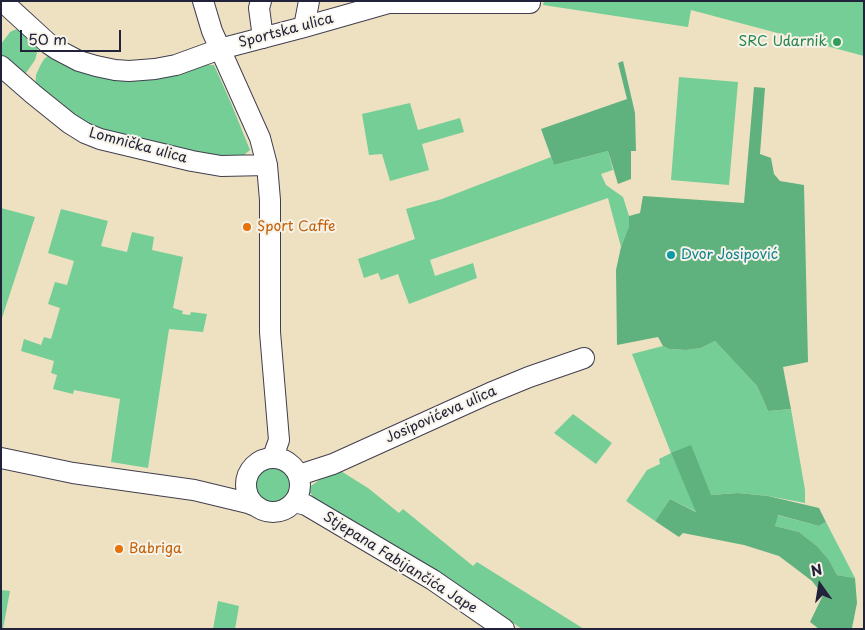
<!DOCTYPE html>
<meta charset="utf-8">
<style>
body{margin:0}
#map{position:relative;width:865px;height:630px;overflow:hidden;background:#eee1c2;font-family:"Playpen Sans",sans-serif}
canvas{display:block}
.frame{position:absolute;inset:0;border:2px solid #22223b;pointer-events:none}
.north{position:absolute;left:795px;top:560px;width:50px;height:50px;-webkit-text-stroke:4px #f7f3e8;paint-order:stroke;rotate:347deg;font-size:14px;font-weight:700;line-height:20px;text-align:center;color:#22223b}
.north::after{content:'';display:block;margin:auto;width:18px;height:22px;background:#22223b;clip-path:polygon(50% 0,100% 100%,50% 72%,0 100%)}
.scale{position:absolute;left:20px;top:30px;width:101px;height:22px;box-sizing:border-box;border:2px solid #22223b;border-top:0;padding-left:6px;font-size:15px;line-height:18px;white-space:nowrap;color:#22223b;-webkit-text-stroke:4px #f7f3e8;paint-order:stroke}
</style>
<div id="map">
<canvas width="865" height="630"></canvas>
<div class="frame"></div>
<div class="north">N</div>
<div class="scale">50 m</div>
</div>
<script>
const ctx = document.querySelector('canvas').getContext('2d');
ctx.lineJoin = 'round';
function fillPath(path, color) { ctx.fillStyle = color; ctx.fill(path, 'evenodd'); }
const shape = rows => new Path2D(rows.map(r => 'M' + r).join(''));
function trace(path, color, width, dash) { ctx.strokeStyle = color; ctx.lineWidth = width; ctx.lineCap = dash ? 'butt' : 'round'; ctx.setLineDash(dash || []); ctx.stroke(path); }
function write(font, color, halo, rows, align = 'center') {
  ctx.font = font + ' "Playpen Sans",sans-serif'; ctx.lineWidth = 4; ctx.setLineDash([]); ctx.textBaseline = 'middle'; ctx.strokeStyle = halo; ctx.fillStyle = color; for (const [text, x, y, turn = 0] of rows) {
    ctx.save(); ctx.translate(x, y); ctx.rotate((+turn || 0) * Math.PI / 180); ctx.textAlign = isNaN(turn) ? turn : align; if (halo) ctx.strokeText(text, 0, 0); ctx.fillText(text, 0, 0); ctx.restore();
  }
}
fillPath(shape([
 [544,1,864,1,864,56,691,10,688,27,543,5],
 [19,29,39,45,35,60,26,73,21,74,1,59,1,44,10,32,14,30],
 [50,54,78,65,214,65,231,103,250,150,244,155,221,157,102,135,35,88,36,75,40,66,44,59],
 [679,77,738,82,729,185,671,180],
 [410,103,418,130,460,118,464,132,422,144,429,170,390,181,382,154,369,155,362,114],
 [608,151,613,170,601,174,606,185,623,197,629,216,629,226,621,247,608,198,430,260,435,276,473,263,477,278,409,304,398,274,381,280,378,273,364,278,358,259,415,239,406,209,442,199,551,157,554,165],
 [1,208,35,217,1,321],
 [61,209,108,221,101,246,127,252,132,232,154,237,152,250,183,257,173,308,183,311,182,314,190,315,191,312,207,314,203,332,169,329,148,468,111,462,120,399,74,390,73,394,53,389,57,375,51,373,54,361,21,351,24,339,41,345,44,337,51,339,60,308,48,304,55,282,67,285,74,261,48,253],
 [715,341,757,386,768,411,791,409,805,490,805,503,768,496,738,493,711,495,671,453,697,512,670,499,655,521,626,501,647,470,660,464,659,459,671,453,632,354,663,346,669,349,686,350,701,348],
 [573,414,612,443,596,464,554,433],
 '253 484a19 19 0 1 1 38 0a19 19 0 1 1-38 0Z',
 [336,468,368,488,399,513,403,509,473,566,477,562,584,629,522,629,438,571,314,498,309,491,311,486],
 [777,515,819,526,826,522,855,578,837,575,829,560,817,546,799,532,775,526],
 [1,590,10,591,3,629,1,629],
 [218,601,239,606,235,629,213,629]
]), '#74ce95');
fillPath(shape([
 [623,61,635,113,636,151,631,151,631,179,618,184,608,151,554,165,541,129,627,99,618,63],
 [754,87,765,88,760,154,771,158,774,174,780,181,804,185,808,362,783,367,791,409,768,411,757,386,715,341,701,348,686,350,669,349,663,346,658,337,617,345,616,270,621,247,629,226,629,216,640,213,643,196,744,203],
 [691,445,711,495,738,493,768,496,819,508,826,522,819,526,778,515,775,526,799,532,817,546,829,560,837,575,855,578,857,603,852,628,819,629,810,622,823,595,812,581,779,556,744,545,683,533,679,537,655,521,670,499,696,512,671,453]
]), '#5fb17e');
const minor = shape([
 [2,1,49,44,58,50,79,61,96,66,115,70,129,71,155,69,176,65,220,49,304,27,389,3,530,3],
 [203,1,212,31,260,138,267,165,270,200,270,332,279,440,273,457],
 [261,1,259,8,263,38],
 [304,27,309,1],
 [1,66,33,94,69,123,85,133,100,139,192,161,221,166,267,165],
 '246 485a27 27 0 1 1 54 0a27 27 0 1 1-54 0Z',
 [1,458,73,473,194,490,248,503,258,507],
 [299,475,333,464,490,393,529,377,584,358],
 [295,502,306,505,433,580,504,629]
]);
trace(minor, '#413f4f', 22);
trace(minor, '#fff', 20);
for (const [x, y, r, color] of [
 [837,42,5,"#2e9e5b"],
 [247,227,5,"#e8710a"],
 [671,255,5,"#0f9aa8"],
 [119,549,5,"#e8710a"]
]) { const dot = new Path2D(); dot.arc(x, y, r, 0, 2 * Math.PI); ctx.fillStyle = color; ctx.fill(dot); trace(dot, '#f7f3e8', 2); }
write('14px', '#22223b', '#f7f3e8', [
 ["Sportska ulica",286,31,-15],
 ["Lomnička ulica",138,146,15],
 ["Josipovićeva ulica",441,415,-24],
 ["Stjepana Fabijančića Jape",400,563,32]
]);
write('14px', '#27864d', '#f7f3e8', [
 ["SRC Udarnik",827,42]
], 'right');
write('14px', '#c56008', '#f7f3e8', [
 ["Sport Caffe",257,227],
 ["Babriga",129,549]
], 'left');
write('14px', '#0d838f', '#f7f3e8', [
 ["Dvor Josipović",681,255]
], 'left');
</script>
